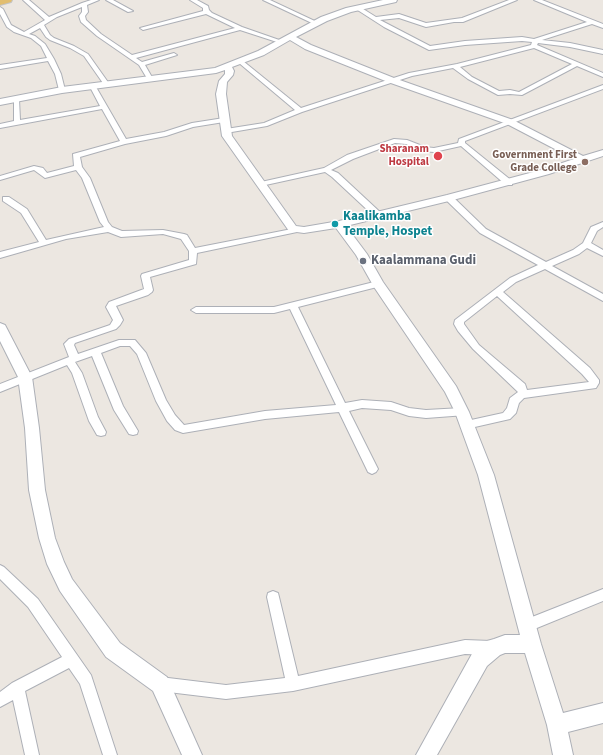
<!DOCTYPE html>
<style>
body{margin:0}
canvas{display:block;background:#ece7e1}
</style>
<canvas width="603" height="755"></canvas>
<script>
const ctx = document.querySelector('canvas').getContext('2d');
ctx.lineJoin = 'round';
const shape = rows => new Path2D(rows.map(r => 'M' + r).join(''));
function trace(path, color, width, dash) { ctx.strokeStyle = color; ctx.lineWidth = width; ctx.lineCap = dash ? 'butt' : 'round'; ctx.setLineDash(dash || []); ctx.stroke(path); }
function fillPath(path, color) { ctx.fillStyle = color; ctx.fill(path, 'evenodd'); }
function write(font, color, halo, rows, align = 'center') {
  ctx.font = font + ' "Source Sans 3",sans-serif'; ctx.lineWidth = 3; ctx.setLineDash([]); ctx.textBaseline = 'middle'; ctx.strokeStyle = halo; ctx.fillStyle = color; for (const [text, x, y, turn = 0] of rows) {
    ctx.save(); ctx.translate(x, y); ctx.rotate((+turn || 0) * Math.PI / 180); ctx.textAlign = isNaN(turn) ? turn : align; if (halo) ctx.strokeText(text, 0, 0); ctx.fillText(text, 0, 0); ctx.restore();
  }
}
const street = shape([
 [23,0,29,0,49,17,82,3,91,0,99,0,87,5,88,12,85,16,86,20,101,34,132,55,235,28,206,14,143,30,140,28,203,11,203,8,190,0,197,0,208,6,209,10,212,13,242,27,285,42,280,43,240,30,136,58,142,62,174,53,177,55,145,65,153,79,150,81,148,80,139,65,97,36,81,22,79,16,82,12,82,7,57,17,44,25,50,35,54,38,74,46,88,54,110,85,105,86,84,56,70,48,50,40,46,37,40,28,29,34,35,36,45,44,54,59,61,74,65,90,62,92,59,90,55,74,48,61,0,69,0,65,47,58,41,46,31,38,14,32,7,27,0,14,0,7,3,9,11,25,24,32,45,20,23,0],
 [106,0,113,0,133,11,128,12,106,0],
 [263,0,270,0,319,23,314,24,263,0],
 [509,0,517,0,463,22,454,22,426,27,399,18,380,20,430,46,465,41,522,37,534,39,587,22,534,0,542,0,603,24,603,28,592,24,542,40,570,43,603,50,603,54,570,47,538,43,537,45,603,73,603,77,577,66,522,95,510,94,498,95,468,79,453,68,412,76,302,112,267,126,226,133,223,131,226,129,264,123,295,110,239,63,239,61,243,61,301,108,409,73,457,64,531,45,532,42,522,41,465,45,429,50,384,27,356,9,356,7,360,7,376,17,399,14,426,23,462,18,509,0],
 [534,48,572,64,519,92,510,90,499,91,472,77,460,67,534,48],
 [93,85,96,87,126,139,164,132,192,123,224,118,227,120,224,122,193,127,166,136,125,144,80,157,82,167,90,178,108,222,112,227,122,231,163,230,184,234,187,235,195,248,297,228,301,230,297,232,197,253,196,264,150,277,153,290,152,292,148,295,116,306,123,320,120,325,116,329,75,343,74,345,78,354,119,340,135,340,146,353,166,400,175,415,184,425,265,411,336,405,290,309,274,313,196,313,191,310,196,307,274,307,378,281,381,282,382,284,381,286,298,307,345,403,362,400,391,402,409,408,426,410,462,408,466,409,467,412,466,415,426,418,409,416,391,410,362,408,349,411,378,469,376,472,372,474,368,472,339,412,265,419,183,433,175,430,167,421,156,401,137,354,130,346,120,346,101,353,123,406,138,431,137,434,133,435,129,434,114,410,92,356,75,362,82,373,98,417,106,432,105,435,101,436,97,435,89,421,72,373,67,365,0,392,0,384,69,357,64,344,69,339,110,325,113,320,106,307,109,302,144,289,141,276,142,274,189,260,189,251,181,239,163,234,121,237,108,232,66,239,0,258,0,252,39,242,21,213,3,201,3,197,9,197,27,209,46,240,104,227,100,222,82,178,76,170,45,178,34,170,0,180,0,176,34,166,43,168,47,173,74,166,73,154,120,141,102,109,0,128,0,124,14,121,14,98,19,99,20,120,100,106,90,87,93,85],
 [603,85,603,89,465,141,465,143,512,181,512,185,506,185,461,146,434,152,421,151,406,144,395,143,353,159,331,170,338,173,381,213,381,217,375,217,332,177,325,172,261,186,257,184,261,182,324,168,347,155,394,139,407,140,425,147,434,148,458,143,459,139,603,85],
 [446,196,452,196,486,229,546,262,573,250,583,243,591,227,603,222,603,227,597,231,591,243,603,250,603,256,587,248,579,254,552,266,603,294,603,301,545,269,516,282,503,292,590,368,599,380,599,383,596,388,524,398,519,403,516,413,510,419,466,429,462,428,461,425,462,422,503,413,507,408,510,398,518,392,473,349,458,331,454,324,455,320,510,278,538,265,480,233,446,200,446,196],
 [497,296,582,374,589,382,527,390,525,384,479,345,464,324,464,322,497,296],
 [0,565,4,567,38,599,91,675,117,755,103,755,80,684,69,668,25,691,39,755,25,755,13,700,0,707,0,692,12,683,62,657,28,607,0,579,0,565],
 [603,589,603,601,527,632,522,631,520,626,522,621,603,589],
 [273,591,278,593,279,597,298,676,465,640,491,641,496,643,498,648,496,653,491,655,465,654,293,691,226,699,160,691,155,689,153,684,155,679,160,677,226,685,285,678,267,597,268,593,273,591]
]);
const secondary = shape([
 [383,0,397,0,396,2,351,12,327,21,296,37,311,45,394,78,513,120,583,156,603,150,603,156,549,174,453,200,346,226,367,254,383,282,456,386,469,412,494,475,541,644,563,713,603,703,603,723,568,732,573,755,553,755,547,725,525,653,505,653,500,655,487,666,437,755,416,755,473,652,487,641,494,639,505,635,520,635,478,475,455,412,445,392,374,287,356,255,336,228,304,233,289,231,222,136,216,94,219,81,225,74,225,70,216,73,62,93,0,105,0,99,62,87,215,68,258,51,321,17,346,8,383,0],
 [290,40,305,49,388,82,507,124,574,159,541,170,447,195,339,221,304,227,296,226,232,136,226,94,227,82,233,75,234,71,232,67,264,55,290,40],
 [0,323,5,325,32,377,39,428,45,490,55,538,64,562,72,579,120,643,167,677,202,755,182,755,153,691,106,657,60,591,47,564,39,538,29,490,25,428,18,377,0,341,0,323]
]);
const primary = shape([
 [0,0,12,0,11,2,0,5,0,0]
]);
trace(street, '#adb0b7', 2);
trace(secondary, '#adb0b7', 2);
trace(primary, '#c4c4c4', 2);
fillPath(street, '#fff');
fillPath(secondary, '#fff');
fillPath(primary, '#e2be70');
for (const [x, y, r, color] of [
 [438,156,5,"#e0444e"],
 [585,162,4,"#8d6e63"],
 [335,224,4,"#0f9aa8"],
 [363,261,4,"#6b7280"]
]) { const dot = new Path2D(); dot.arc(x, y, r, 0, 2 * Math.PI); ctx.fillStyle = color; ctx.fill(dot); trace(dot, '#fff', 1.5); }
write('bold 11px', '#be3a42', '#fff', [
 ["Sharanam",429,150],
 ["Hospital",429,163]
], 'right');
write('bold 11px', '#785e54', '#fff', [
 ["Government First",577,156],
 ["Grade College",577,169]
], 'right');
write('bold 13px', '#0d838f', '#fff', [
 ["Kaalikamba",343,217],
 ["Temple, Hospet",343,232]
], 'left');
write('bold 13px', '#5b616d', '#fff', [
 ["Kaalammana Gudi",371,261]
], 'left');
</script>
